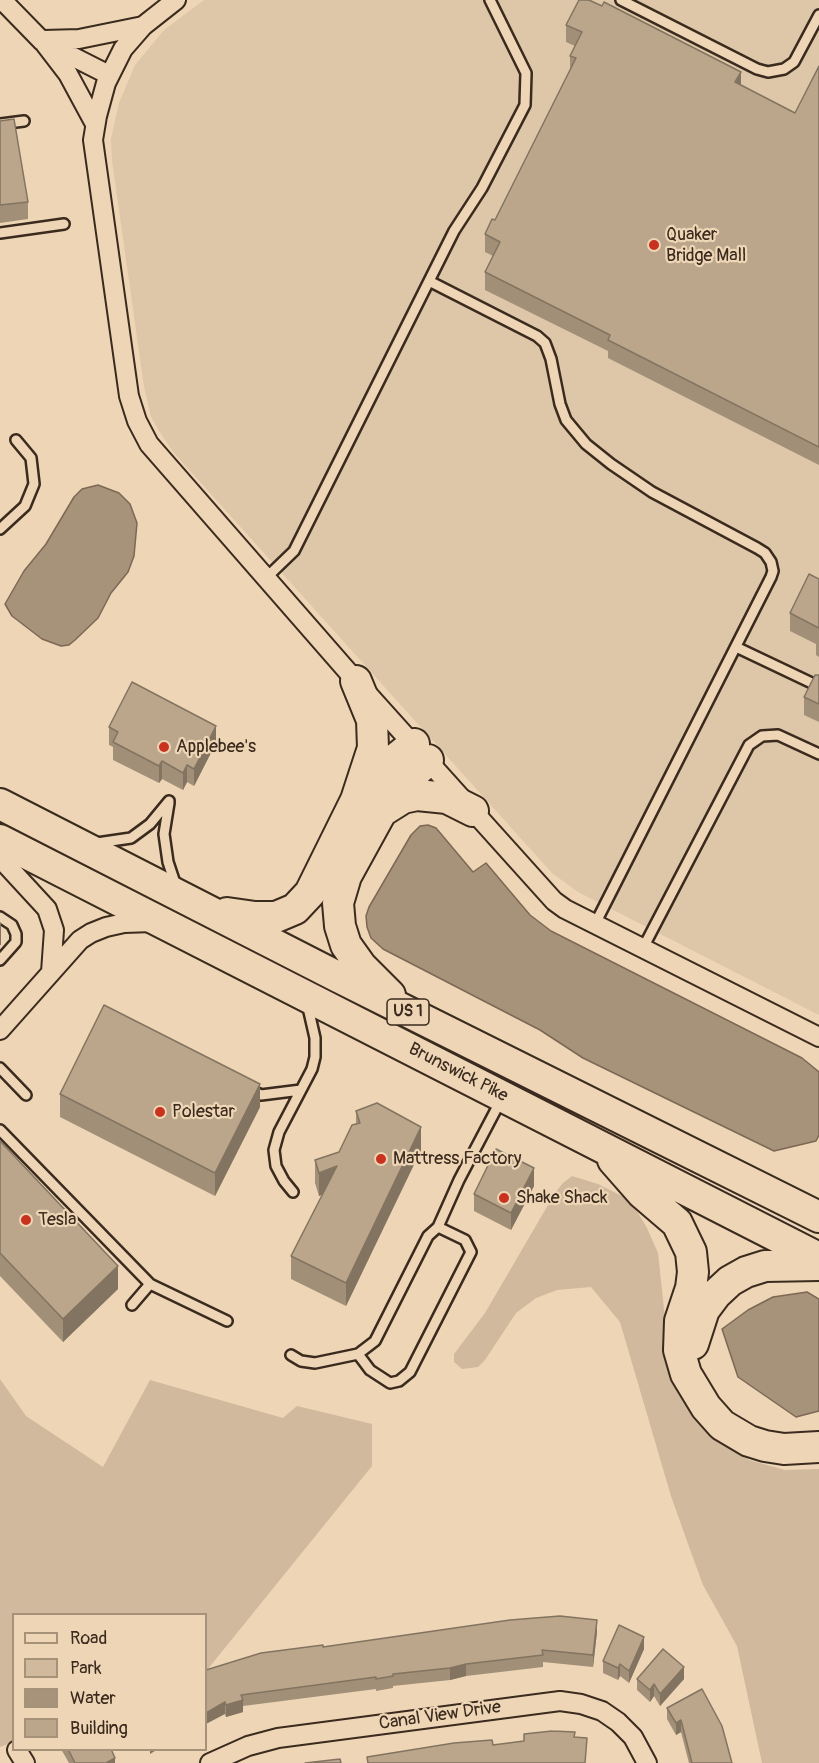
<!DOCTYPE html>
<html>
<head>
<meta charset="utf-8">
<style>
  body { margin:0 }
  #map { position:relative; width:819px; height:1763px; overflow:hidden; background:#edd5b5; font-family:Pangolin,sans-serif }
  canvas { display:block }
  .legend { position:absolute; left:12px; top:1613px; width:195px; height:138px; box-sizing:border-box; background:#edd5b5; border:2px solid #a69179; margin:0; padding:8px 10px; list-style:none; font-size:18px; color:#3b2a1e }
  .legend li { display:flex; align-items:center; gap:12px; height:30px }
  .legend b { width:30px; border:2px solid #a69179 }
</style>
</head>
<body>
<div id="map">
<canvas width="819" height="1763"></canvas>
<ul class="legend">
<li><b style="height:8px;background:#edd5b5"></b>Road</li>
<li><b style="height:16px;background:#d0b99c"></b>Park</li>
<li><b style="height:16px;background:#a7927a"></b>Water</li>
<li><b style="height:16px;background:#bba68b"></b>Building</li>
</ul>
</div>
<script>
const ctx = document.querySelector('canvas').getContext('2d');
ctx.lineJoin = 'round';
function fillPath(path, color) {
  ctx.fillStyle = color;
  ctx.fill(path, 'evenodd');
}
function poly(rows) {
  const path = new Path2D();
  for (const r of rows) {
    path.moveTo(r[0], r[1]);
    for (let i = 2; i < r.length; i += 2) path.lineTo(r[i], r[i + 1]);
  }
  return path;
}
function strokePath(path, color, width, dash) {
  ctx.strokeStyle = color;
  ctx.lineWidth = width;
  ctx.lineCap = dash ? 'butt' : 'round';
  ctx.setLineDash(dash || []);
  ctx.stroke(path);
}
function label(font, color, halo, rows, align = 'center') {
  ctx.font = font + ' Pangolin,sans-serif';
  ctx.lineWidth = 4.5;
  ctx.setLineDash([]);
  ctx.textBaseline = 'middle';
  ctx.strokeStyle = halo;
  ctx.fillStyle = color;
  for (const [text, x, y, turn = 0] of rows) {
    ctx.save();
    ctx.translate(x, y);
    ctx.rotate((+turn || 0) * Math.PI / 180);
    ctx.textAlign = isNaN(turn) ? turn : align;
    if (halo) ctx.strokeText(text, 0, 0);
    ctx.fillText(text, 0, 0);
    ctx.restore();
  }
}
fillPath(poly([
  [204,0,819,0,819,1015,578,892,552,873,173,452,161,434,151,417,144,387,112,161,111,139,119,103,135,65,164,30]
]), '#dec7a8');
fillPath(poly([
  [572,1176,598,1184,624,1197,638,1213,647,1228,658,1253,671,1375,678,1392,698,1423,718,1442,749,1460,785,1470,819,1469,819,1763,762,1763,737,1646,703,1585,692,1555,671,1496,620,1322,591,1287,557,1290,536,1298,516,1313,485,1360,478,1367,462,1369,454,1362,454,1354,485,1313,555,1193,563,1183],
  [0,1379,26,1416,103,1467,150,1380,283,1418,297,1406,372,1424,372,1466,207,1670,206,1614,14,1614,13,1742,0,1747]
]), '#d0b99c');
const water = poly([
  [98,485,119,493,130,504,137,523,134,556,128,572,111,593,98,618,75,640,69,645,61,646,42,639,12,616,5,604,24,571,46,544,74,497,82,489,98,485],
  [428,825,436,828,473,872,486,863,530,915,551,931,802,1058,819,1072,819,1135,816,1141,774,1151,583,1058,540,1030,383,949,371,938,367,927,366,916,369,907,411,835,420,826,428,825],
  [807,1292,819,1299,819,1411,796,1417,738,1377,722,1329,748,1310,773,1297,807,1292]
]);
fillPath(water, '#a7927a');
strokePath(water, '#7c6855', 1.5);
const service = poly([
  [621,0,757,69,768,72,784,69,794,62,819,15],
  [0,124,24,121],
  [0,233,64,224],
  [429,281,537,336,545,343,551,359,560,404,566,420,586,444,611,464,652,492,757,548,765,553,771,562,773,571,771,577,595,924],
  [0,529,25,506,34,484,31,458,16,440],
  [266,578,294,551,454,231,482,188,525,105,526,73,490,0],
  [736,647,818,686],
  [169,803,164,834,168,862,176,886],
  [97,843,131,838,150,824,169,801],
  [0,917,12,925,16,934,16,942,0,960],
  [643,948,749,745,762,736,778,735,819,754],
  [0,1068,26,1095],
  [251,1090,261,1095,301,1090],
  [0,1130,150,1284,132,1305],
  [293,1192,284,1181,276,1166,274,1150,279,1132,312,1069,315,1057,315,1038,307,1003],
  [150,1284,227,1321],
  [358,1354,370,1370,390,1383,399,1381,410,1372,471,1252,465,1240,438,1227],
  [291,1355,301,1361,315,1363,358,1354,375,1341,428,1236,438,1227,459,1180,501,1100]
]);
const minor = poly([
  [2,0,42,41,109,75],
  [176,0,143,26,123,49,106,83,97,116,93,140,129,396,137,421,149,444,356,681,554,901,565,909,819,1037],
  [44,40,79,39,143,26],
  [45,44,68,74,95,124],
  [0,858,47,909,54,930,51,972],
  [0,1030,80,940,91,933,106,927,124,923,153,922],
  [17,1750,25,1763],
  [210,1763,248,1746,278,1738,560,1701,581,1704,602,1711,618,1722,633,1737,647,1763]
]);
const trunk = poly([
  [362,793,388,765,414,744],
  [0,804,338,977,819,1217],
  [384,810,403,798,417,795,447,798,473,811],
  [0,840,819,1258],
  [227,913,255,917,276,917,295,909,310,893,356,800,373,748,372,720,356,681],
  [390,995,361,966,346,945,340,926,338,903,346,876,390,796,428,760],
  [613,1160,642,1193,677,1223,691,1252,693,1272,691,1288,680,1321,679,1350,686,1374,706,1407,722,1425,749,1441,765,1446,784,1449,819,1447],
  [693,1344,704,1310,716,1294,730,1281,746,1272,765,1266,819,1265]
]);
strokePath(service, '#3b2a1e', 14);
strokePath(minor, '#3b2a1e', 22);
strokePath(trunk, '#3b2a1e', 34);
strokePath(service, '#edd5b5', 9);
strokePath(minor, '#edd5b5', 18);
strokePath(trunk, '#edd5b5', 30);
fillPath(poly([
  [566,25,741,85,795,113,819,66,819,465,608,358,608,351,485,290,485,272,493,256,485,252,485,234,495,220,570,70,570,56,575,46,566,42],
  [0,121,28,202,28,219,0,223],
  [819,579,819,657,816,655,816,644,790,631,790,613],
  [819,675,819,722,804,715,804,697],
  [109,727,216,743,194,786,187,782,183,790,162,779,159,783,113,760,113,747,109,745],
  [60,1094,260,1107,215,1196,60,1117],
  [356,1111,421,1150,346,1306,291,1279,291,1256,323,1194,319,1196,315,1183,315,1160,339,1152,356,1124],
  [0,1141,118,1289,63,1342,0,1276],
  [534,1186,511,1230,474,1211,474,1194],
  [597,1632,593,1667,543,1662,543,1667,466,1676,450,1680,393,1686,393,1688,376,1691,376,1689,243,1706,243,1712,226,1717,206,1670,323,1647],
  [644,1649,629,1683,620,1676,618,1680,603,1673,603,1661],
  [637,1679,684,1679,660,1706,654,1696,650,1702,637,1690],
  [667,1708,732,1763,689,1763,681,1732,676,1735,667,1719],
  [61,1749,111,1749,115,1763,69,1763]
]), '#a18f78');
fillPath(poly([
  [741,72,741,89,735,82],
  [216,726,216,743,194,786,194,769],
  [162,761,162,779,159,783,159,766],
  [187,765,187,782,183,790,183,773],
  [1,922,1,945,0,945,0,923],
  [260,1084,260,1107,215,1196,215,1173],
  [421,1127,421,1150,346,1306,346,1283],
  [337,1166,337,1189,319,1196,319,1173],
  [534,1168,534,1186,511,1230,511,1213],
  [118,1266,118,1289,63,1342,63,1319],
  [597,1620,597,1632,593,1667,593,1655],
  [644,1637,644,1649,629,1683,629,1671],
  [466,1664,466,1676,450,1680,450,1668],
  [620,1664,620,1676,618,1680,618,1668],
  [684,1667,684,1679,660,1706,660,1694],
  [654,1684,654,1696,650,1702,650,1690],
  [243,1700,243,1712,226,1717,226,1705],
  [225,1702,225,1714,206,1724,206,1713],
  [681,1720,681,1732,676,1735,676,1723],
  [150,1749,158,1749,150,1754],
  [115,1758,115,1763,106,1763]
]), '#837461');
const building = poly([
  [579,0,589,0,602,6,604,2,741,72,735,82,795,113,819,66,819,447,608,340,610,335,485,272,500,242,485,234,492,219,495,220,576,58,570,56,582,32,566,25,579,0],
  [14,119,28,202,0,205,0,121,14,119],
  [809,574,819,579,819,628,790,613,809,574],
  [815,675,819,675,819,704,804,697,815,675],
  [132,682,216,726,194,769,187,765,183,773,162,761,159,766,113,742,118,732,109,727,132,682],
  [104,1005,260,1084,215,1173,60,1094,104,1005],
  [377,1103,421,1127,346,1283,291,1256,337,1166,319,1173,315,1160,339,1152,352,1125,360,1123,356,1111,377,1103],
  [0,1141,118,1266,63,1319,0,1253,0,1141],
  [496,1149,534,1168,511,1213,474,1194,496,1149],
  [560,1616,597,1620,593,1655,542,1650,543,1655,466,1664,450,1668,393,1674,393,1676,376,1679,376,1677,241,1695,243,1700,226,1705,225,1702,206,1713,206,1670,261,1653,323,1645,323,1647,510,1620,560,1616],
  [619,1625,644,1637,629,1671,620,1664,618,1668,603,1661,619,1625],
  [663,1649,684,1667,660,1694,654,1684,650,1690,637,1679,663,1649],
  [702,1689,722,1726,732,1763,692,1763,681,1720,676,1723,667,1708,702,1689],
  [552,1731,575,1732,574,1737,587,1738,585,1763,368,1763,367,1757,454,1743,492,1740,493,1745,524,1741,524,1734,552,1731],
  [68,1749,111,1749,115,1758,106,1763,75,1763,68,1749],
  [340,1759,341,1763,305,1763,340,1759]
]);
fillPath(building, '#bba68b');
strokePath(building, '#837461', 1.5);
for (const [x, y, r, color] of [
  [654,245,6,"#c8321e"],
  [164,747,6,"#c8321e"],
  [160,1112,6,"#c8321e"],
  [381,1159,6,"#c8321e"],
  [504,1198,6,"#c8321e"],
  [26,1220,6,"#c8321e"]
]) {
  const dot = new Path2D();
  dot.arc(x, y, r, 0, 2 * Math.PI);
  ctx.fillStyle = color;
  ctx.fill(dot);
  strokePath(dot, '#edd5b5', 2);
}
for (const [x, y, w] of [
  [408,1012,42]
]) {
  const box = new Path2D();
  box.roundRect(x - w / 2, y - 13, w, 26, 4.5);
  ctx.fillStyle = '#edd5b5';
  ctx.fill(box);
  strokePath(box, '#3b2a1e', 1.5);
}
label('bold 16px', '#3b2a1e', null, [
  ["US 1",408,1012]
]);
label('18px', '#3b2a1e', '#edd5b5', [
  ["Quaker",666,235],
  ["Bridge Mall",666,256],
  ["Applebee's",176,747],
  ["Polestar",172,1112],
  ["Mattress Factory",393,1159],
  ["Shake Shack",516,1198],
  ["Tesla",38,1220]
], 'left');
label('18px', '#3b2a1e', '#edd5b5', [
  ["Brunswick Pike",458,1073,27],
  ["Canal View Drive",440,1716,-8]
]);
</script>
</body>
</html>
